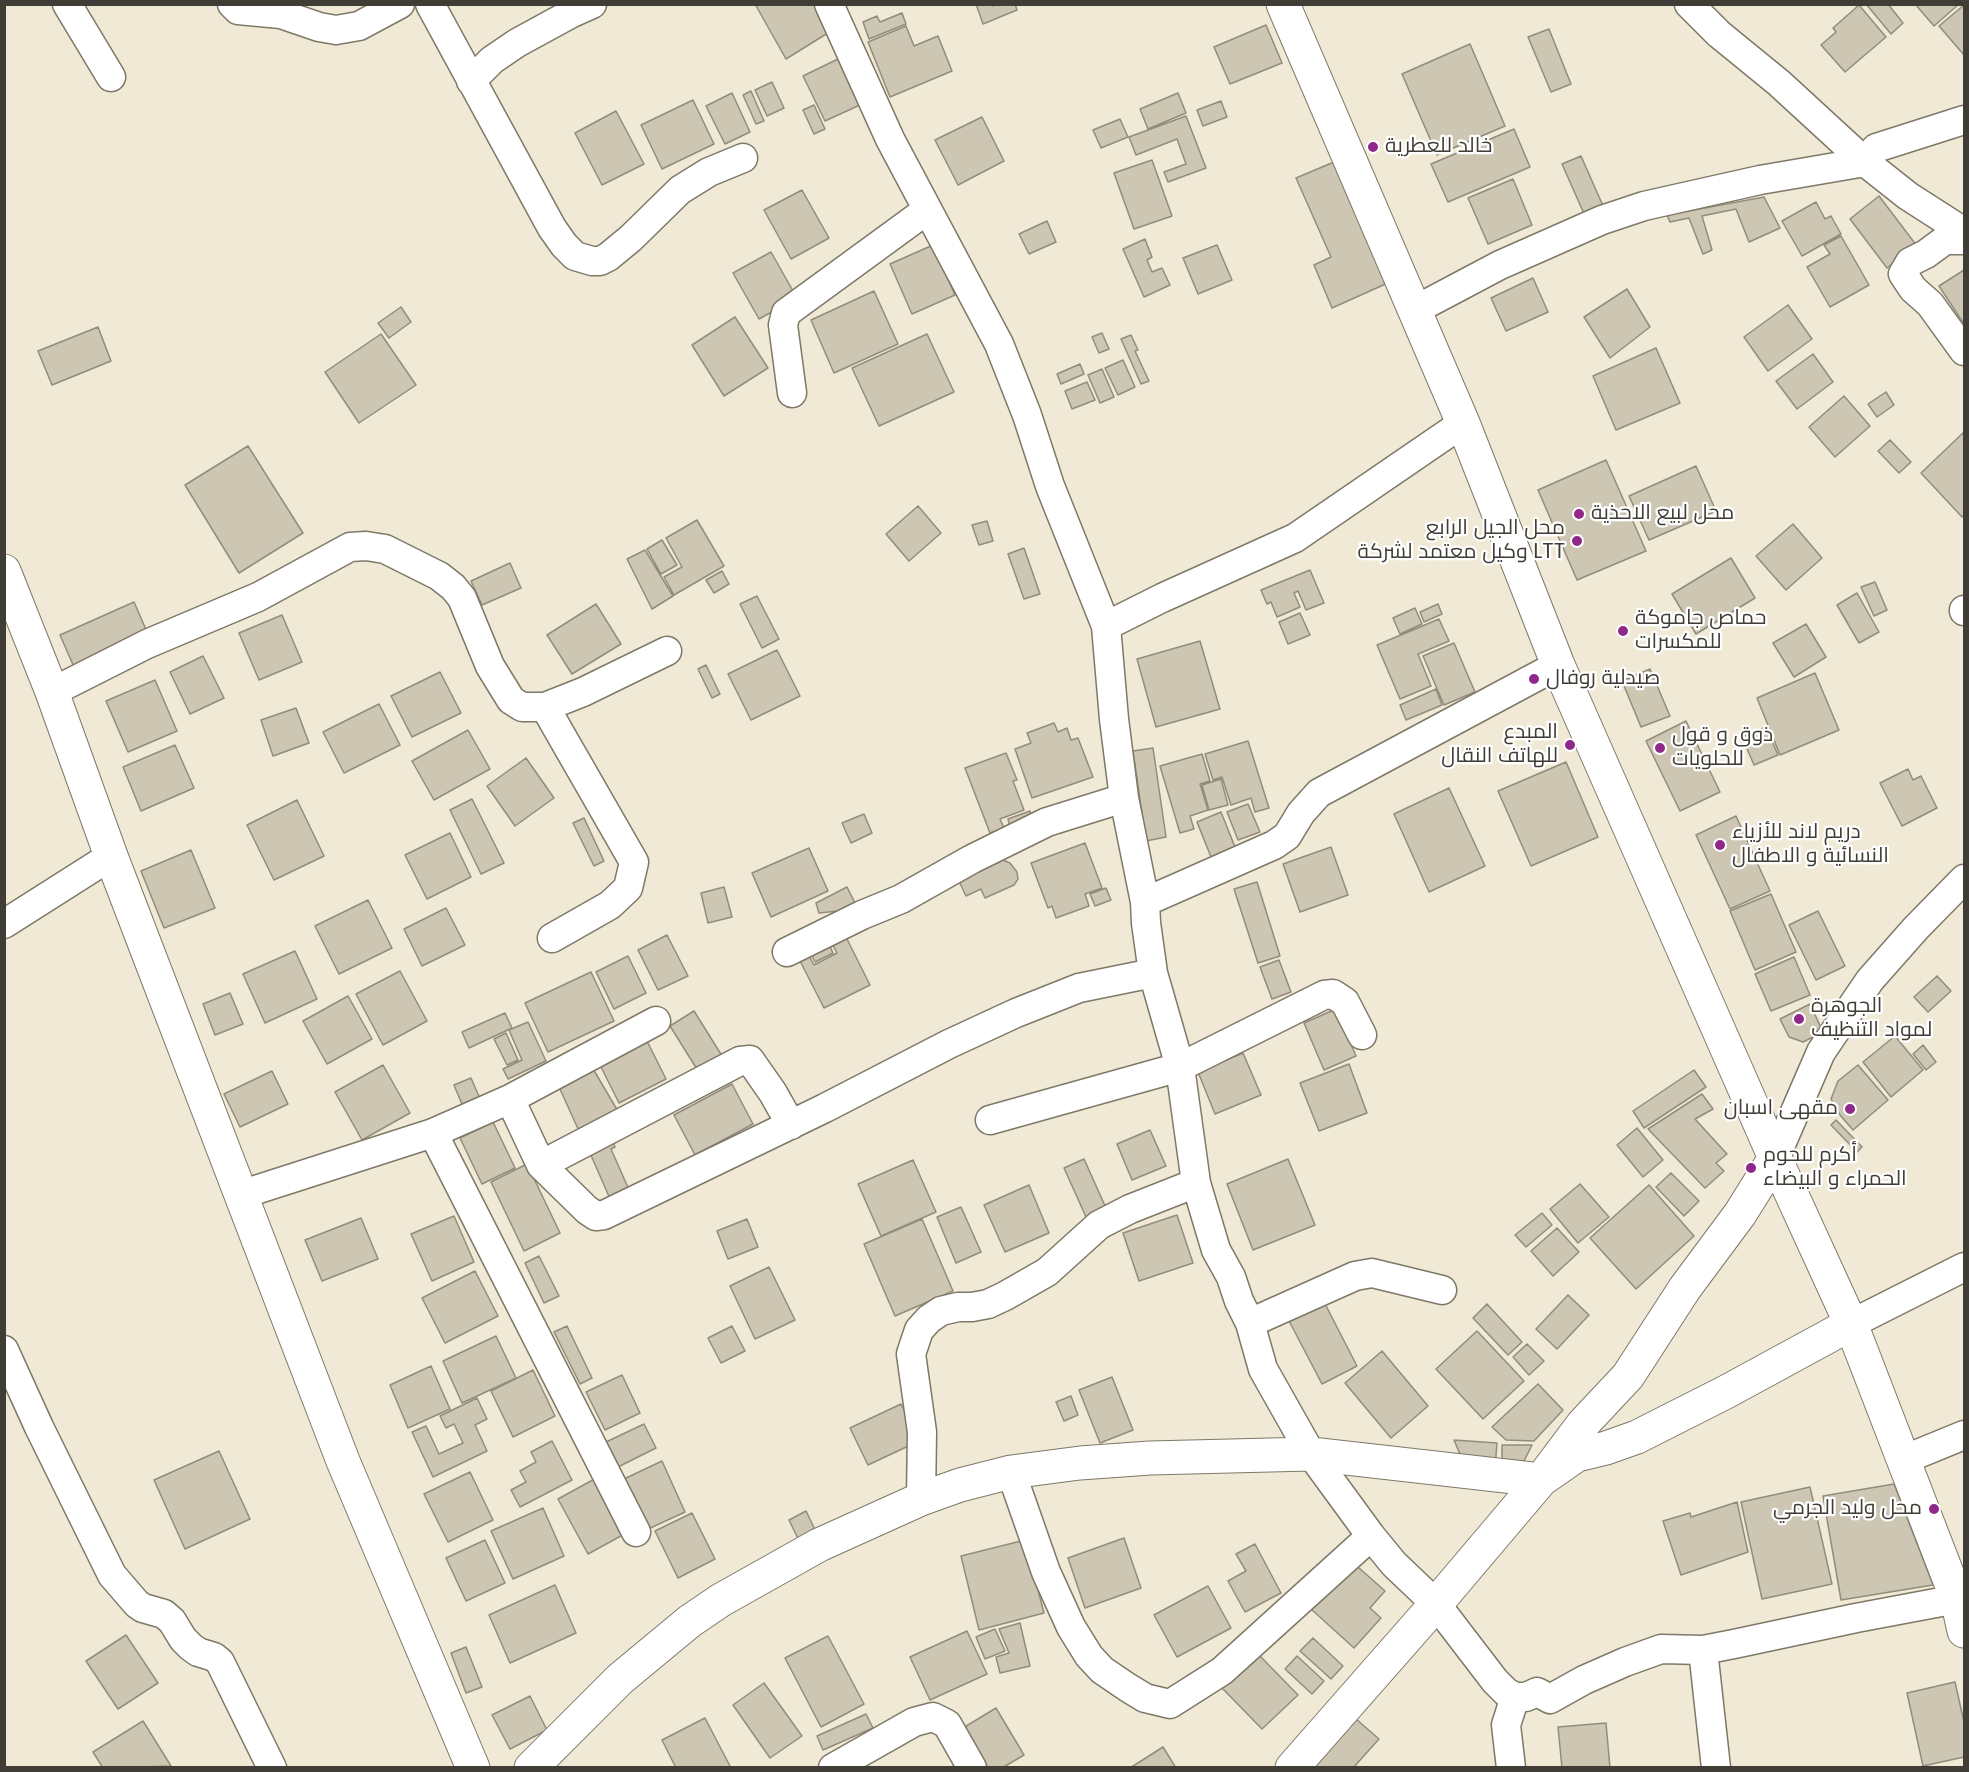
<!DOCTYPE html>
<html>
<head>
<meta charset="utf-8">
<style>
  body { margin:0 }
  #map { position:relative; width:1969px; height:1772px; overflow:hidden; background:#f0e9d6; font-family:Poppins,sans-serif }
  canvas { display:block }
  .frame { position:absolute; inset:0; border:6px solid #3f3d35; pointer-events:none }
</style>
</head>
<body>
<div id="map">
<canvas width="1969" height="1772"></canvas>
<div class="frame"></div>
</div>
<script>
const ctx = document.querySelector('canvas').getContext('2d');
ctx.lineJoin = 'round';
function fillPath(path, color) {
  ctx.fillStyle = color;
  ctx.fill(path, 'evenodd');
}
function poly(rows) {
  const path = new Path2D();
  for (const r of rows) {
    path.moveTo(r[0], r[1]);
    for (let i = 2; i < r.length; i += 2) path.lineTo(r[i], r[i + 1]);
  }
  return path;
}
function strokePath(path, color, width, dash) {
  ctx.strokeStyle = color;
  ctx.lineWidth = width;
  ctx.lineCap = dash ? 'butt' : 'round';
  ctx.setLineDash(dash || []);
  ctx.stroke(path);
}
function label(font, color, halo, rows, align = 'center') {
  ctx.font = font + ' Poppins,Cairo,sans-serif';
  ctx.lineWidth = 4.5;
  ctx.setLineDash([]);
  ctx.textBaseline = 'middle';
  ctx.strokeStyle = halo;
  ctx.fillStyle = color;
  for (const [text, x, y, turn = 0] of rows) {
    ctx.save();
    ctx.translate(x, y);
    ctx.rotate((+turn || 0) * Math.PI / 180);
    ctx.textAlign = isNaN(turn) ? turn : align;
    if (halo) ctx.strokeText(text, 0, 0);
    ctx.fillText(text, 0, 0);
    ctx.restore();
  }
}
const building = poly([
  [755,4,820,4,831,31,786,59,755,4],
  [976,4,992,4,993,6,997,4,1015,4,1017,10,983,24,976,4],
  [1866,4,1888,4,1903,23,1891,34,1866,4],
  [1915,4,1959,4,1934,26,1915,4],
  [1859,5,1886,37,1845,72,1821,45,1836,32,1833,28,1859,5],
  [1964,5,1964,55,1939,26,1964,5],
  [902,13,906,24,869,39,863,22,877,16,880,22,902,13],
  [1266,25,1282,63,1230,84,1214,47,1266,25],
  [906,26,914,46,938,36,952,71,890,97,868,42,906,26],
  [1549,29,1571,84,1551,92,1528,37,1549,29],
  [1470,44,1505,126,1437,155,1402,74,1470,44],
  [840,58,862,104,825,121,803,76,840,58],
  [772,82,784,108,767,116,755,90,772,82],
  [751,91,764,121,756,124,743,95,751,91],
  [732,93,750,132,725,144,706,106,732,93],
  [1178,93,1186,113,1148,129,1140,109,1178,93],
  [693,100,714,144,662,169,641,125,693,100],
  [1221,101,1227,117,1203,126,1197,110,1221,101],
  [814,105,825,129,814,134,803,110,814,105],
  [616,111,644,164,602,185,575,133,616,111],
  [1186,116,1206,168,1168,182,1164,172,1186,164,1177,139,1136,155,1129,137,1186,116],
  [982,117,1004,161,958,185,935,140,982,117],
  [1120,119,1128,137,1101,148,1093,130,1120,119],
  [1514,129,1530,167,1448,202,1431,164,1514,129],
  [1581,156,1604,208,1585,216,1562,164,1581,156],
  [1152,160,1172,216,1134,229,1114,173,1152,160],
  [1334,162,1390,282,1332,308,1314,265,1331,257,1296,178,1334,162],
  [1513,179,1532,225,1488,244,1468,198,1513,179],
  [802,190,829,238,791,259,764,210,802,190],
  [1879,196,1917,246,1887,268,1850,219,1879,196],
  [1764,197,1780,228,1749,242,1736,209,1702,216,1712,250,1703,254,1689,218,1670,222,1667,215,1764,197],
  [1816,202,1825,219,1831,216,1841,234,1802,256,1782,221,1816,202],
  [1047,221,1056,242,1029,254,1019,234,1047,221],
  [1841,236,1869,285,1830,307,1807,267,1830,254,1824,245,1841,236],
  [1145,239,1152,257,1147,260,1152,272,1162,268,1170,285,1144,297,1123,249,1145,239],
  [933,245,955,295,912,314,890,264,933,245],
  [1217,245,1232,280,1198,294,1183,258,1217,245],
  [771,252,797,298,759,319,733,273,771,252],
  [1964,270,1964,324,1939,286,1964,270],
  [1533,278,1548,312,1506,331,1491,298,1533,278],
  [1627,289,1650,327,1610,358,1584,317,1627,289],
  [874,291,898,344,834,373,811,320,874,291],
  [1788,305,1812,339,1768,371,1744,337,1788,305],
  [401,307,411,322,389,338,378,323,401,307],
  [735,317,768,368,724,396,692,345,735,317],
  [98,327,111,361,52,385,38,351,98,327],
  [1102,333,1109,349,1099,353,1092,337,1102,333],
  [381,334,416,385,359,423,325,372,381,334],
  [927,334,954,392,879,426,852,368,927,334],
  [1131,335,1138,350,1135,351,1149,381,1141,384,1121,339,1131,335],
  [1656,348,1680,403,1616,430,1593,376,1656,348],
  [1813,354,1833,382,1797,409,1776,381,1813,354],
  [1123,360,1135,387,1118,395,1105,368,1123,360],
  [1080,364,1084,374,1061,384,1057,374,1080,364],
  [1102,369,1114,397,1100,403,1088,375,1102,369],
  [1087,382,1095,400,1072,409,1065,391,1087,382],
  [1886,392,1894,405,1877,417,1868,404,1886,392],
  [1844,396,1870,426,1835,457,1809,427,1844,396],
  [1964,432,1964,515,1962,517,1921,473,1964,432],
  [1890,440,1911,462,1899,473,1878,451,1890,440],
  [248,446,303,533,239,573,185,485,248,446],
  [1606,460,1646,551,1577,580,1538,490,1606,460],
  [1696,466,1716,511,1649,540,1629,496,1696,466],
  [918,506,941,533,909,561,886,534,918,506],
  [697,520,724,566,674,595,664,577,682,567,666,538,697,520],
  [987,521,993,541,979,545,972,525,987,521],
  [1793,524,1822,558,1786,590,1756,556,1793,524],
  [662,540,677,565,661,574,647,549,662,540],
  [1024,548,1040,594,1024,599,1008,554,1024,548],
  [645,550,673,596,652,609,627,559,645,550],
  [1731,558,1755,598,1696,634,1672,594,1731,558],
  [510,563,521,588,482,605,471,581,510,563],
  [1310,570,1324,603,1306,610,1298,591,1294,593,1300,607,1277,617,1271,602,1267,604,1261,590,1310,570],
  [722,571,729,584,714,593,706,580,722,571],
  [1875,582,1887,610,1874,616,1861,587,1875,582],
  [1857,593,1879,632,1859,643,1837,605,1857,593],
  [757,596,779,639,762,648,740,604,757,596],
  [134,602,151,641,77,674,60,635,134,602],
  [596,604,621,644,572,674,547,635,596,604],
  [1438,604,1442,614,1424,622,1420,612,1438,604],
  [1415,608,1422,624,1400,634,1393,618,1415,608],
  [1300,613,1310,635,1288,644,1279,622,1300,613],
  [282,615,302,662,259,680,239,633,282,615],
  [1439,619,1449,641,1418,654,1431,686,1400,699,1377,645,1439,619],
  [1806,624,1826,657,1794,677,1773,643,1806,624],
  [1200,641,1220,709,1156,727,1137,659,1200,641],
  [1454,643,1475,692,1444,705,1423,656,1454,643],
  [777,650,800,696,751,720,728,674,777,650],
  [203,656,224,698,190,714,170,672,203,656],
  [706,665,720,694,712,698,698,669,706,665],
  [1650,669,1670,716,1641,727,1622,681,1650,669],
  [440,672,461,713,412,737,391,696,440,672],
  [1815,673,1839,730,1780,755,1757,698,1815,673],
  [155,680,177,731,128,752,106,701,155,680],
  [1436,689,1442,705,1406,720,1400,705,1436,689],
  [379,704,400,745,344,773,323,732,379,704],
  [296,708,309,743,273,756,261,720,296,708],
  [1686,721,1720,792,1680,811,1646,741,1686,721],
  [1054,723,1058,732,1067,728,1071,740,1078,738,1093,777,1032,798,1015,749,1031,743,1027,733,1054,723],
  [1766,727,1778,755,1754,765,1742,737,1766,727],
  [468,730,490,769,434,800,412,761,468,730],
  [1248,741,1269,808,1255,812,1251,798,1231,805,1222,777,1213,780,1205,754,1248,741],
  [175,745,194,788,141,811,123,767,175,745],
  [1153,748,1166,837,1146,841,1133,751,1153,748],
  [1006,753,1017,780,1013,781,1024,810,1000,819,1004,828,990,833,965,768,1006,753],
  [1202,754,1210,781,1200,784,1208,810,1190,816,1194,829,1180,833,1160,766,1202,754],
  [526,758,554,798,515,826,487,786,526,758],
  [1566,762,1598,837,1531,866,1498,791,1566,762],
  [1908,769,1913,780,1921,776,1937,808,1902,826,1880,783,1908,769],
  [1221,779,1228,805,1209,810,1202,785,1221,779],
  [1449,788,1485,866,1429,892,1394,814,1449,788],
  [472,799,504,863,481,874,450,810,472,799],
  [297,800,324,856,274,880,247,825,297,800],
  [1248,804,1260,832,1238,840,1227,812,1248,804],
  [1030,811,1032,818,1010,827,1008,819,1030,811],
  [1221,812,1235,847,1211,857,1197,822,1221,812],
  [864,814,872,833,851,843,842,823,864,814],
  [1736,816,1770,891,1730,909,1696,835,1736,816],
  [584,818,604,861,594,866,573,823,584,818],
  [450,833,471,877,427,899,405,855,450,833],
  [1085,843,1102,888,1085,894,1089,906,1056,918,1052,906,1048,908,1031,863,1085,843],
  [1331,847,1348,895,1300,912,1283,864,1331,847],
  [809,848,828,891,771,917,752,873,809,848],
  [191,850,215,908,164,928,141,871,191,850],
  [998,858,1010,863,1017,872,1018,879,1014,885,985,898,981,889,966,896,957,877,998,858],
  [1257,882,1280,956,1258,963,1234,889,1257,882],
  [724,887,732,917,708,923,701,893,724,887],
  [847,887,858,909,819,913,816,903,847,887],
  [1106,888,1111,900,1095,906,1090,894,1106,888],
  [1771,894,1796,952,1755,970,1730,911,1771,894],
  [368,900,392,948,339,974,315,926,368,900],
  [446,908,465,945,422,966,404,929,446,908],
  [1818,911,1845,966,1816,980,1789,925,1818,911],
  [667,935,688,976,658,990,638,950,667,935],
  [845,935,870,985,824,1008,799,959,808,954,814,965,837,953,831,942,845,935],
  [828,942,833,953,815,962,810,952,828,942],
  [295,951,317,999,265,1023,243,974,295,951],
  [628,956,646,993,614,1009,596,972,628,956],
  [1794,957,1810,995,1771,1011,1755,974,1794,957],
  [1279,960,1291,992,1272,999,1260,967,1279,960],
  [400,971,427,1021,383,1045,356,994,400,971],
  [591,972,614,1021,548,1052,525,1003,591,972],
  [1937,976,1951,991,1928,1012,1914,997,1937,976],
  [230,993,243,1024,215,1035,203,1004,230,993],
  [348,996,372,1039,327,1064,303,1021,348,996],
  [1810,1004,1823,1032,1803,1042,1789,1037,1780,1019,1810,1004],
  [1336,1009,1356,1056,1324,1070,1304,1023,1336,1009],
  [694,1011,724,1059,700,1074,670,1026,694,1011],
  [505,1013,512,1028,469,1048,462,1032,505,1013],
  [528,1022,546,1061,508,1079,503,1069,522,1060,509,1030,528,1022],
  [506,1033,518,1060,507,1065,494,1039,506,1033],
  [643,1033,666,1079,619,1103,596,1057,643,1033],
  [1895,1036,1923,1070,1891,1097,1863,1062,1895,1036],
  [1923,1045,1936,1062,1926,1070,1913,1054,1923,1045],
  [1243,1053,1261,1095,1215,1114,1198,1072,1243,1053],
  [589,1062,619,1113,579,1131,555,1078,589,1062],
  [1349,1064,1367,1113,1319,1131,1300,1083,1349,1064],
  [383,1065,410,1113,362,1140,335,1092,383,1065],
  [1858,1065,1888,1100,1853,1130,1840,1115,1831,1099,1838,1081,1858,1065],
  [1694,1070,1706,1087,1644,1128,1633,1111,1694,1070],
  [272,1071,288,1104,240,1127,224,1094,272,1071],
  [471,1078,481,1101,464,1109,454,1085,471,1078],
  [732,1084,753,1124,695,1155,674,1115,732,1084],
  [1702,1094,1713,1109,1695,1119,1727,1154,1716,1163,1724,1171,1705,1188,1648,1129,1702,1094],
  [1836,1120,1862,1147,1857,1152,1831,1125,1836,1120],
  [493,1122,515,1168,482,1184,460,1138,493,1122],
  [1637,1128,1663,1160,1643,1177,1617,1145,1637,1128],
  [1150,1130,1166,1166,1132,1180,1117,1144,1150,1130],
  [609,1133,615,1147,611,1149,630,1192,611,1201,586,1144,609,1133],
  [1084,1159,1106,1208,1086,1217,1064,1168,1084,1159],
  [1288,1159,1315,1225,1253,1250,1227,1184,1288,1159],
  [913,1160,936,1212,881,1236,858,1184,913,1160],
  [527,1164,560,1233,524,1251,491,1182,527,1164],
  [1671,1173,1699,1201,1684,1216,1656,1187,1671,1173],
  [1580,1184,1609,1217,1578,1243,1550,1209,1580,1184],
  [1029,1185,1049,1233,1005,1252,984,1205,1029,1185],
  [1649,1185,1694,1236,1636,1289,1590,1238,1649,1185],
  [961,1207,981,1252,956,1263,937,1217,961,1207],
  [1542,1213,1552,1225,1526,1247,1515,1235,1542,1213],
  [1177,1215,1193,1263,1139,1281,1123,1233,1177,1215],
  [454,1216,474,1262,432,1281,411,1234,454,1216],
  [361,1218,378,1259,322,1281,305,1240,361,1218],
  [747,1219,758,1247,728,1259,717,1231,747,1219],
  [922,1219,953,1291,895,1316,864,1244,922,1219],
  [1557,1228,1579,1252,1553,1276,1531,1251,1557,1228],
  [539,1256,559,1296,544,1303,525,1263,539,1256],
  [769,1267,795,1320,755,1339,730,1286,769,1267],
  [475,1271,498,1316,445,1343,422,1298,475,1271],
  [1568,1295,1589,1315,1557,1349,1536,1329,1568,1295],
  [1322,1298,1357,1366,1322,1384,1287,1317,1322,1298],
  [1487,1304,1522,1342,1508,1355,1473,1318,1487,1304],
  [567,1326,592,1378,580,1384,554,1332,567,1326],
  [732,1326,745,1351,721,1363,708,1338,732,1326],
  [1477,1331,1524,1381,1483,1419,1436,1369,1477,1331],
  [496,1336,516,1378,462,1403,443,1361,496,1336],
  [1527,1344,1544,1361,1529,1375,1513,1357,1527,1344],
  [1382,1351,1428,1406,1391,1438,1345,1383,1382,1351],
  [431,1366,450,1409,408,1428,390,1385,431,1366],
  [533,1370,555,1416,513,1437,491,1391,533,1370],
  [622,1375,640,1413,605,1430,586,1392,622,1375],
  [1112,1377,1133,1430,1100,1443,1079,1390,1112,1377],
  [1538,1384,1563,1410,1534,1441,1506,1440,1492,1427,1538,1384],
  [1071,1396,1078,1415,1064,1421,1056,1402,1071,1396],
  [477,1398,487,1419,475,1425,487,1451,433,1477,412,1432,426,1426,439,1454,463,1443,454,1424,446,1428,440,1416,477,1398],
  [901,1404,919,1441,868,1465,850,1428,901,1404],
  [644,1424,656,1448,616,1468,604,1443,644,1424],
  [1454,1440,1497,1443,1495,1468,1465,1466,1454,1440],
  [552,1441,572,1480,520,1507,511,1490,526,1482,520,1471,536,1462,531,1452,552,1441],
  [1502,1445,1532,1445,1524,1461,1502,1460,1502,1445],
  [219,1451,250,1519,185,1549,154,1480,219,1451],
  [662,1461,685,1512,646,1530,624,1479,662,1461],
  [470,1472,493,1520,448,1542,424,1494,470,1472],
  [600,1476,630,1531,588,1554,558,1499,600,1476],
  [1894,1484,1933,1585,1841,1600,1823,1496,1894,1484],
  [1810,1487,1832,1584,1762,1599,1741,1502,1810,1487],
  [1737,1502,1748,1552,1681,1575,1663,1521,1690,1513,1691,1517,1737,1502],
  [543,1508,564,1556,513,1579,491,1531,543,1508],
  [806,1511,820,1540,803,1549,789,1520,806,1511],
  [692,1513,715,1559,678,1578,655,1531,692,1513],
  [1124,1538,1141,1588,1085,1608,1068,1558,1124,1538],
  [485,1540,505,1583,466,1601,446,1558,485,1540],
  [1025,1540,1044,1613,979,1630,961,1556,1025,1540],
  [1255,1544,1281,1593,1245,1612,1228,1581,1246,1571,1236,1554,1255,1544],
  [1350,1560,1385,1591,1370,1608,1381,1618,1354,1648,1311,1609,1350,1560],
  [555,1585,576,1633,510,1663,489,1615,555,1585],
  [1208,1586,1231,1628,1177,1657,1154,1615,1208,1586],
  [1020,1623,1030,1666,1000,1673,996,1657,1009,1653,999,1629,1020,1623],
  [995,1629,1005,1651,985,1659,976,1637,995,1629],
  [967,1631,987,1674,930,1700,910,1657,967,1631],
  [126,1635,158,1683,118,1709,86,1661,126,1635],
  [828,1636,864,1704,821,1727,785,1658,828,1636],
  [1313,1638,1343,1666,1331,1679,1300,1651,1313,1638],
  [466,1647,482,1687,466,1693,451,1653,466,1647],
  [1258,1654,1298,1695,1262,1729,1222,1688,1258,1654],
  [1297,1656,1324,1681,1312,1694,1285,1669,1297,1656],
  [1955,1682,1964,1722,1964,1757,1923,1766,1907,1693,1955,1682],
  [764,1683,802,1736,770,1758,733,1705,764,1683],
  [530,1696,547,1730,510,1749,492,1715,530,1696],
  [996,1708,1024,1755,1002,1768,986,1768,963,1728,996,1708],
  [866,1714,873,1728,823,1750,817,1736,866,1714],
  [705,1718,731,1768,676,1768,662,1740,705,1718],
  [1356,1719,1379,1739,1353,1768,1313,1768,1356,1719],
  [143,1721,171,1766,103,1768,93,1752,143,1721],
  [1606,1723,1610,1768,1562,1768,1558,1727,1606,1723],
  [1163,1747,1176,1768,1130,1768,1163,1747]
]);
fillPath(building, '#ccc6b3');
strokePath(building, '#928c7b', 1.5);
const street = poly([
  [67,4,111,77],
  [232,4,238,10,281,14,319,27,336,30,359,26,400,4],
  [430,4,552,228,564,245,575,256,592,261,600,261,608,257,631,238,680,190,709,172,743,158],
  [829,4,890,139,999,344,1027,415,1050,486,1106,626,1114,719,1124,798,1145,902,1146,923,1153,973,1180,1067,1196,1183,1216,1250,1231,1277,1239,1301,1250,1323,1263,1369,1311,1454,1371,1536,1394,1564,1436,1604,1495,1681,1506,1692,1515,1697,1526,1697,1537,1692,1550,1699,1584,1680,1625,1662,1661,1649,1703,1650,1734,1644,1856,1618,1957,1599,1964,1591],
  [1689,4,1719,34,1779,83,1865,162,1876,148,1964,120],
  [471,81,492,60,517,43,572,13,592,4],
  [1964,240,1945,240,1926,254,1910,262,1903,274,1913,289,1930,304,1964,351],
  [1415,310,1500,265,1602,220,1644,206,1760,180,1865,162,1908,196,1964,232],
  [792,393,783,325,786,313,927,210],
  [1964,611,1964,610],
  [1106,626,1162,598,1295,538,1463,423],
  [52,692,147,644,258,597,350,547,366,546,385,549,439,576,453,587,462,598,490,666,511,700,522,707,545,707,583,692,667,651],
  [545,707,634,862,628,888,610,905,552,938],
  [1145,902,1274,845,1287,836,1301,813,1319,793,1558,665],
  [4,924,111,856],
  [787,952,862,915,901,899,972,859,1047,822,1124,798],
  [510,1099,541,1165,587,1210,596,1216,604,1215,825,1108,949,1044,1016,1013,1079,988,1153,973],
  [990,1120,1180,1067,1324,995,1333,994,1345,1002,1362,1035],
  [433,1133,636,1532],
  [1775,1158,1821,1052,1870,980,1916,928,1964,879],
  [541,1165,740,1061,750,1060,773,1093,791,1125],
  [240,1195,433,1133,510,1099,656,1021],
  [1250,1323,1355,1276,1372,1273,1442,1290],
  [1851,1324,1964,1267],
  [4,1350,39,1427,112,1575,137,1604,143,1608,164,1614,172,1621,183,1639,191,1647,198,1652,214,1657,220,1662,272,1768],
  [1903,1460,1964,1435],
  [1011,1472,1046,1572,1071,1627,1089,1656,1102,1670,1127,1687,1145,1698,1170,1704,1222,1671,1371,1536],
  [921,1499,922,1432,911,1354,919,1330,929,1319,941,1311,958,1307,972,1307,988,1304,1005,1296,1047,1272,1099,1225,1130,1209,1196,1183],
  [1703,1650,1716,1768],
  [833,1768,914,1722,933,1717,947,1724,972,1768],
  [1511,1768,1506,1725,1515,1697]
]);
const secondary = poly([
  [1283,4,1463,423,1558,665,1775,1158,1851,1324,1957,1599,1964,1631],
  [4,571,52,692,111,856,343,1461,473,1768],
  [531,1768,620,1679,690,1621,721,1600,819,1545,921,1499,960,1485,1011,1472,1080,1463,1150,1458,1311,1454,1541,1480,1577,1455,1606,1448,1637,1437,1726,1392,1851,1324],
  [1292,1768,1436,1604,1541,1480,1583,1424,1628,1376,1685,1288,1740,1214,1775,1158]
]);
strokePath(street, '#7e7867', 31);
strokePath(secondary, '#7e7867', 35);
strokePath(street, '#fff', 28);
strokePath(secondary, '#fff', 33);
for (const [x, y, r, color] of [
  [1373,147,6,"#90288c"],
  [1579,514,6,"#90288c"],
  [1577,541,6,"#90288c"],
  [1623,631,6,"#90288c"],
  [1534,679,6,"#90288c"],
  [1570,745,6,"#90288c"],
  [1660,748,6,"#90288c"],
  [1720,845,6,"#90288c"],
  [1799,1019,6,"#90288c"],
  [1850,1109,6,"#90288c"],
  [1751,1168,6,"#90288c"],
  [1934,1509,6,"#90288c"]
]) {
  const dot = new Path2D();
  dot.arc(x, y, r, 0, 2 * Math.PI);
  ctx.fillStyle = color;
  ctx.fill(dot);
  strokePath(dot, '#fff', 2);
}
label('21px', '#3f3d35', '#fff', [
  ["خالد للعطرية",1385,147],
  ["محل لبيع الاحذية",1591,514],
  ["محل الجيل الرابع",1565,529,"right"],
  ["وكيل معتمد لشركة LTT",1565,553,"right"],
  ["حماص جاموكة",1635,619],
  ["للمكسرات",1635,643],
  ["صيدلية روفال",1546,679],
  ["المبدع",1558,733,"right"],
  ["للهاتف النقال",1558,757,"right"],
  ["ذوق و قول",1672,736],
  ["للحلويات",1672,760],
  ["دريم لاند للأزياء",1732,833],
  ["النسائية و الاطفال",1732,857],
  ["الجوهرة",1811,1007],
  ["لمواد التنظيف",1811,1031],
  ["مقهى اسبان",1838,1109,"right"],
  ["أكرم للحوم",1763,1156],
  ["الحمراء و البيضاء",1763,1180],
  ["محل وليد الجرمي",1922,1509,"right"]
], 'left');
</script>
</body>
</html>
